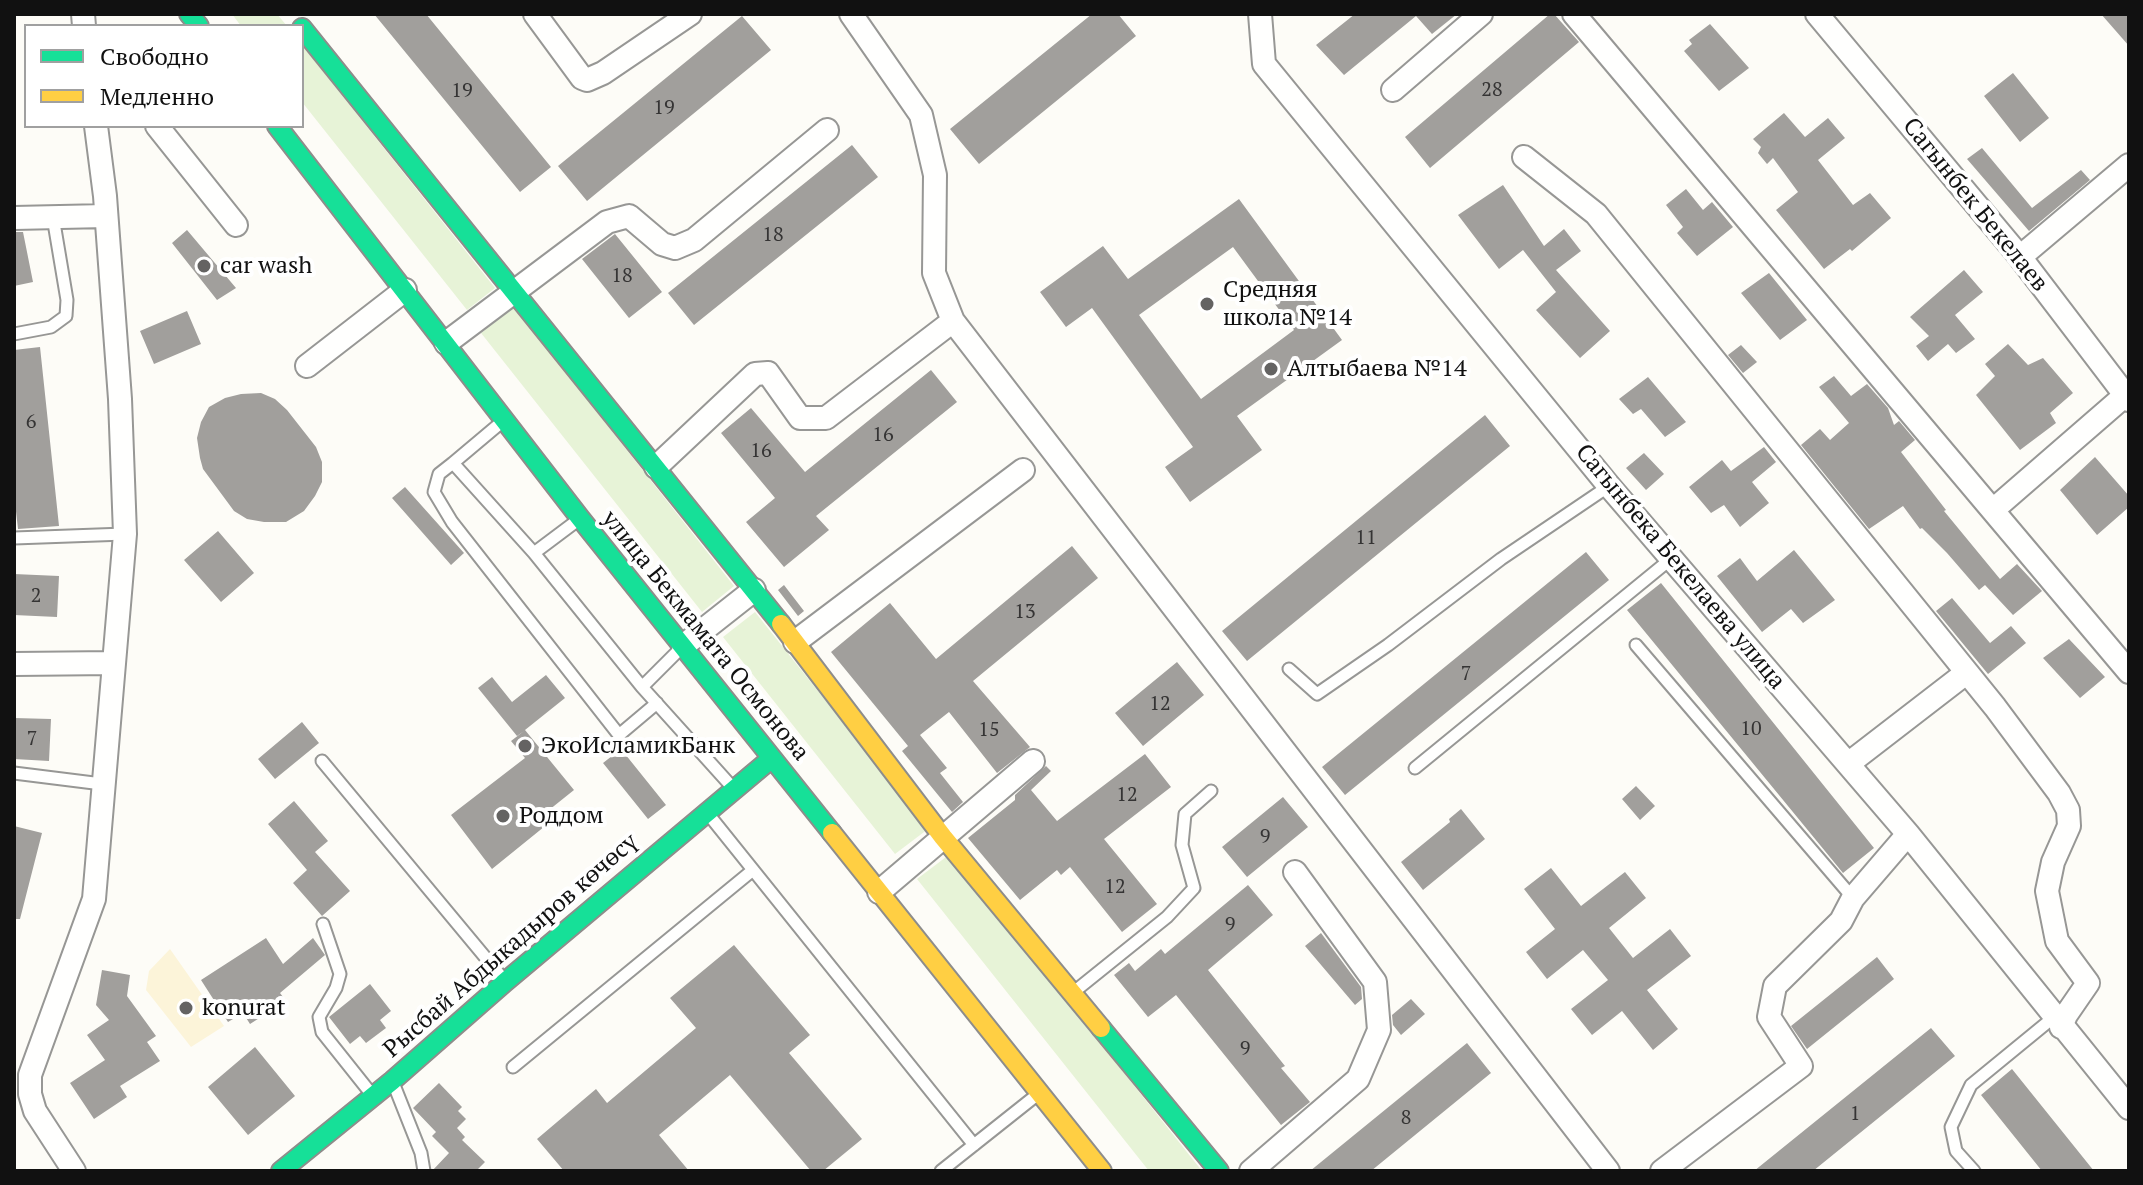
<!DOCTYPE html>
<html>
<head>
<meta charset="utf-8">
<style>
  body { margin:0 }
  #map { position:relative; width:2143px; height:1185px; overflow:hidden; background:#fdfcf7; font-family:"PT Serif",serif }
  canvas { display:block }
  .frame { position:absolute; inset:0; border:16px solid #111; pointer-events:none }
  .legend { position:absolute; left:24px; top:24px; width:280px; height:104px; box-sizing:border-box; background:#fff; border:2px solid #a0a0a0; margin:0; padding:10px 14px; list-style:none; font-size:24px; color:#111 }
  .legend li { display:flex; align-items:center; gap:16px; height:40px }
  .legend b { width:40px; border:2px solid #a0a0a0 }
</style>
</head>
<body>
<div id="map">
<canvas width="2143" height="1185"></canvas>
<div class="frame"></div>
<ul class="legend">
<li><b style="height:10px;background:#16e098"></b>Свободно</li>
<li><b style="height:10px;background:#ffcf43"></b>Медленно</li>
</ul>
</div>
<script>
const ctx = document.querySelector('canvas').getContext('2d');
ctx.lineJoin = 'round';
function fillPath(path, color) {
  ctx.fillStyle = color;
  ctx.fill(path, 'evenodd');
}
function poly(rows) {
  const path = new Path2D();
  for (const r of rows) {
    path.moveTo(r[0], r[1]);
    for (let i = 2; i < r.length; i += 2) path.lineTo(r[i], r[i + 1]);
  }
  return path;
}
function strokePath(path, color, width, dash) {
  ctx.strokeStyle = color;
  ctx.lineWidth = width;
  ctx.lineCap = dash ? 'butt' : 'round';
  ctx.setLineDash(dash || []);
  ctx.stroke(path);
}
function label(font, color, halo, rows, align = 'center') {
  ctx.font = font + ' "PT Serif",serif';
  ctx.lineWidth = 8;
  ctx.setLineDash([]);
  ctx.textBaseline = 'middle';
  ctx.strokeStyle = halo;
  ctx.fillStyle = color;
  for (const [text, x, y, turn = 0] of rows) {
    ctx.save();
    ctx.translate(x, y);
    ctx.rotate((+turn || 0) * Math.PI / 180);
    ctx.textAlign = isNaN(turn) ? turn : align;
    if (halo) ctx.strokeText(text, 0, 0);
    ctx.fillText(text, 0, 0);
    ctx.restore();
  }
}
fillPath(poly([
  [232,14,277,14,287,26,241,26],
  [302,45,495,288,467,310,302,102],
  [514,307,734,586,702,612,481,333],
  [755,612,928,829,895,854,723,637],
  [950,854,1202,1171,1149,1171,917,879]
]), '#e7f3d7');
fillPath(poly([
  [170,949,224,1026,191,1047,146,990,149,971]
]), '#fcf4d9');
fillPath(poly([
  [374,14,426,14,551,167,520,192],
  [1092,14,1118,14,1136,36,979,164,950,129],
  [1355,14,1457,14,1432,34,1416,16,1344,75,1316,45],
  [1550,14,1554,14,1579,42,1430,168,1405,137],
  [2101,14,2129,14,2129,46],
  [742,16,771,50,587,201,558,166],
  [1710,24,1749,68,1719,91,1684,51,1692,44,1689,40],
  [2013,73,2049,118,2020,142,1984,96],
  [1784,113,1805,137,1828,118,1845,138,1818,160,1853,205,1870,193,1891,218,1852,251,1850,249,1824,269,1776,210,1798,192,1773,158,1767,164,1758,153,1761,147,1753,139],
  [852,145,878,177,694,325,668,293],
  [1982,148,2032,208,2081,170,2090,180,2029,231,1967,159],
  [1503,185,1544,246,1564,229,1581,251,1556,270,1610,331,1580,358,1536,310,1556,292,1523,250,1499,269,1458,215],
  [1686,189,1703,210,1712,202,1733,227,1697,256,1677,233,1683,227,1666,205],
  [1239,199,1342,340,1237,416,1262,450,1190,502,1165,467,1193,447,1092,308,1066,327,1040,292,1103,246,1128,279],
  [1233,247,1294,330,1201,399,1139,315],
  [187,230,236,288,217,300,172,243],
  [14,232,23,232,33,282,14,286],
  [615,234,662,292,629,318,582,259],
  [1964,270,1983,292,1955,315,1975,339,1956,353,1948,344,1928,361,1916,346,1929,336,1910,317],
  [1769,273,1807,320,1780,340,1741,293],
  [187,311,201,344,154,364,140,331],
  [2008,344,2028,365,2043,358,2073,393,2050,413,2056,423,2020,450,1976,395,1995,376,1985,364],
  [1741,345,1757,362,1743,373,1728,355],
  [40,347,59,526,18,529,14,494,14,350],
  [931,370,957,402,816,516,829,530,784,567,746,522,775,498,721,433,751,408,805,472],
  [1834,376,1851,396,1867,384,1888,408,1894,425,1899,421,1915,440,1901,452,1946,510,1944,511,2000,579,2017,564,2042,591,2013,615,1985,585,1979,590,1947,553,1922,528,1920,529,1903,506,1869,529,1801,445,1820,429,1830,440,1849,423,1819,387],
  [1648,377,1686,422,1665,437,1641,409,1633,414,1619,399],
  [261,393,275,399,287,410,316,447,322,462,322,482,315,496,304,511,286,522,264,522,247,519,234,511,203,469,200,458,197,438,201,422,209,407,225,398,241,394],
  [1485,415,1510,446,1247,661,1222,631],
  [1764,447,1776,462,1752,482,1769,503,1740,527,1724,505,1711,513,1689,487,1722,460,1731,471],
  [1644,453,1664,474,1646,490,1626,468],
  [2095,457,2129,496,2129,507,2097,535,2060,490],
  [405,487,464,553,451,565,392,498],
  [218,531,254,573,221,602,184,560],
  [1072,546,1098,578,973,681,1030,747,997,773,949,712,920,735,947,768,940,773,963,802,952,812,902,751,908,746,831,652,890,603,936,659],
  [1794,550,1835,600,1803,623,1791,609,1762,632,1717,576,1740,558,1757,581],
  [1586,552,1609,580,1345,795,1322,767],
  [14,574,59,576,57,617,14,615],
  [1661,583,1874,848,1843,873,1627,610],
  [784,585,804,611,798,616,778,590],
  [1952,598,1990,643,2011,626,2026,643,1988,674,1936,611],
  [2069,639,2105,677,2080,698,2043,658],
  [1177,662,1204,695,1143,746,1115,713],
  [546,675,565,698,525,730,574,790,549,810,555,818,492,869,451,815,525,758,511,741,524,731,517,736,478,688,492,677,512,702],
  [14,718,51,719,49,761,14,759],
  [302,722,319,743,275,779,258,759],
  [621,749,666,805,648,819,603,763],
  [1145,754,1171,787,1104,839,1157,904,1122,932,1070,867,1061,875,1057,870,1020,900,968,838,1015,800,1015,795,1046,766,1051,771,1031,790,1057,821],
  [1636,786,1655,806,1640,820,1622,799],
  [1283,797,1308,827,1247,877,1222,847],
  [294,801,328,841,315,852,350,891,322,916,293,883,307,870,268,824],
  [1461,809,1485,839,1423,890,1401,862,1450,822,1449,819],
  [14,826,42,833,20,919,14,919],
  [1551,868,1581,906,1625,872,1646,898,1609,928,1633,958,1670,929,1691,956,1647,990,1678,1029,1653,1050,1622,1011,1592,1035,1571,1009,1608,980,1583,950,1547,979,1526,952,1555,929,1524,889],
  [1248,885,1273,915,1208,970,1285,1066,1281,1068,1310,1102,1281,1125,1176,995,1148,1017,1114,975,1129,963,1135,971,1161,949,1165,954],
  [1321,933,1361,987,1362,999,1355,1005,1305,946],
  [266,938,283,964,313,938,325,955,280,993,286,1001,250,1024,243,1013,228,1022,201,980],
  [734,945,810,1035,789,1053,862,1139,823,1171,811,1171,730,1075,659,1135,689,1171,564,1171,537,1139,596,1089,607,1103,696,1028,670,998],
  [1877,957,1894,979,1807,1049,1791,1026],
  [102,970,130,975,127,996,156,1036,147,1042,160,1061,120,1086,127,1097,94,1119,70,1083,105,1060,87,1035,109,1020,96,1005],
  [370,984,391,1011,380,1020,386,1028,366,1043,360,1036,350,1044,329,1017],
  [1411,999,1425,1014,1401,1035,1393,1025,1392,1015],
  [1931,1028,1955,1056,1813,1171,1754,1171],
  [1467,1043,1491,1073,1371,1171,1310,1171],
  [255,1047,295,1096,248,1135,208,1087],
  [2012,1069,2094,1171,2042,1171,1981,1095],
  [439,1083,462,1107,458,1111,466,1119,457,1128,465,1137,462,1140,485,1162,476,1171,432,1171,449,1153,432,1136,436,1132,413,1108]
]), '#a19f9c');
const lane = poly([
  [14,334,51,327,66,316,67,300,53,217],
  [497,426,453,463,534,553,642,687,733,788],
  [453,463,439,474,434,492,452,522,619,735,657,703],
  [14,538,125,534],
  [534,553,574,523],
  [1636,645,1853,898],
  [1289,669,1317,694,1388,645,1501,559,1609,486],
  [642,687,676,653],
  [322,761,505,981],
  [1415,768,1672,558],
  [14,773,102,784],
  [709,815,974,1145],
  [323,924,340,974,336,988,319,1017,322,1032,373,1096],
  [1075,991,1167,917,1194,888,1182,845,1185,814,1211,791],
  [513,1067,753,870],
  [394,1085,421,1153,424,1171],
  [941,1171,1033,1098],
  [1974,1171,1956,1151,1951,1127,1971,1085,2054,1017]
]);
const street = poly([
  [83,14,84,26],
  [535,14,582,78,587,80,603,73,690,14],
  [851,14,921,115,935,175,934,273,953,321,1608,1171],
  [1260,14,1264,64,1609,486,1908,834,2129,1108],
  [1574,14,2129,672],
  [1817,14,2020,257,2129,400],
  [1393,90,1481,14],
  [157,126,236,225],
  [1524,157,1596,214,1995,707,2059,793,2068,810,2069,826,2053,862,2047,891,2057,941,2088,983,2066,1015,2061,1027],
  [14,218,106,216],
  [2020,257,2129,165],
  [446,343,607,222,629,216,662,244,675,248,694,240,827,130],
  [307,366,405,290],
  [656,467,755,374,768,373,800,418,826,418,953,321],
  [1993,510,2129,392],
  [795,642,1023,470],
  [683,646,754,590],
  [14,664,114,663],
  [1848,764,1966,673],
  [879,892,1033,761],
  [74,1171,35,1111,30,1094,30,1075,94,899,125,534,120,399,105,196,96,126],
  [1251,1171,1358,1079,1379,1030,1375,982,1295,872],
  [1662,1171,1801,1066,1769,1017,1775,986,1841,921,1853,898,1908,834]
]);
const fast = poly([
  [189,14,199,26],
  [302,28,781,624],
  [277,126,580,518,832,833],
  [1101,1028,1219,1171],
  [281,1171,392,1081,505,982,772,758]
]);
const slow = poly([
  [781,624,943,837,1101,1028],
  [832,833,1102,1171]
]);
strokePath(lane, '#979795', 15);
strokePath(street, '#979795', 26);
strokePath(fast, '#8e8d8b', 22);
strokePath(slow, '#8e8d8b', 22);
strokePath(lane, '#fffffe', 11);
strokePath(street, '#fffffe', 22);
strokePath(fast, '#16e098', 18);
strokePath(slow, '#ffcf43', 18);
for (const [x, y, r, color] of [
  [204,266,8,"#646362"],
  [1207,304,8,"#646362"],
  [1271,369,8,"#646362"],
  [525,746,8,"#646362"],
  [503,816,8,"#646362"],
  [186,1008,8,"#646362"]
]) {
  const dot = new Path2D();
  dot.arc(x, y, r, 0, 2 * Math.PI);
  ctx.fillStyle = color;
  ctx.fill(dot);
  strokePath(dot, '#fff', 3);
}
label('20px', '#353434', null, [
  ["28",1492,90],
  ["19",462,91],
  ["19",664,108],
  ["18",773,235],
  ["18",622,276],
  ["6",31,422],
  ["16",883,435],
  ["16",761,451],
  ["11",1366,538],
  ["2",36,596],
  ["13",1025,612],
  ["7",1466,674],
  ["12",1160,704],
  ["10",1751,729],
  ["15",989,730],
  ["7",32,739],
  ["12",1127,795],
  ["9",1265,837],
  ["12",1115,887],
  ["9",1230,925],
  ["9",1245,1049],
  ["1",1855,1114],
  ["8",1406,1118]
]);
label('24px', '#111', '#fff', [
  ["Сагынбек Бекелаев",1975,205,51],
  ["Сагынбека Бекелаева улица",1680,567,50],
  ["улица Бекмамата Осмонова",705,636,51],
  ["Рысбай Абдыкадыров көчөсү",511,946,-41]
]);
label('24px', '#111', '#fff', [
  ["car wash",220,266],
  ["Средняя",1223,290],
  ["школа №14",1223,318],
  ["Алтыбаева №14",1287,369],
  ["ЭкоИсламикБанк",541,746],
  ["Роддом",519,816],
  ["konurat",202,1008]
], 'left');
</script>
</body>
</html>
